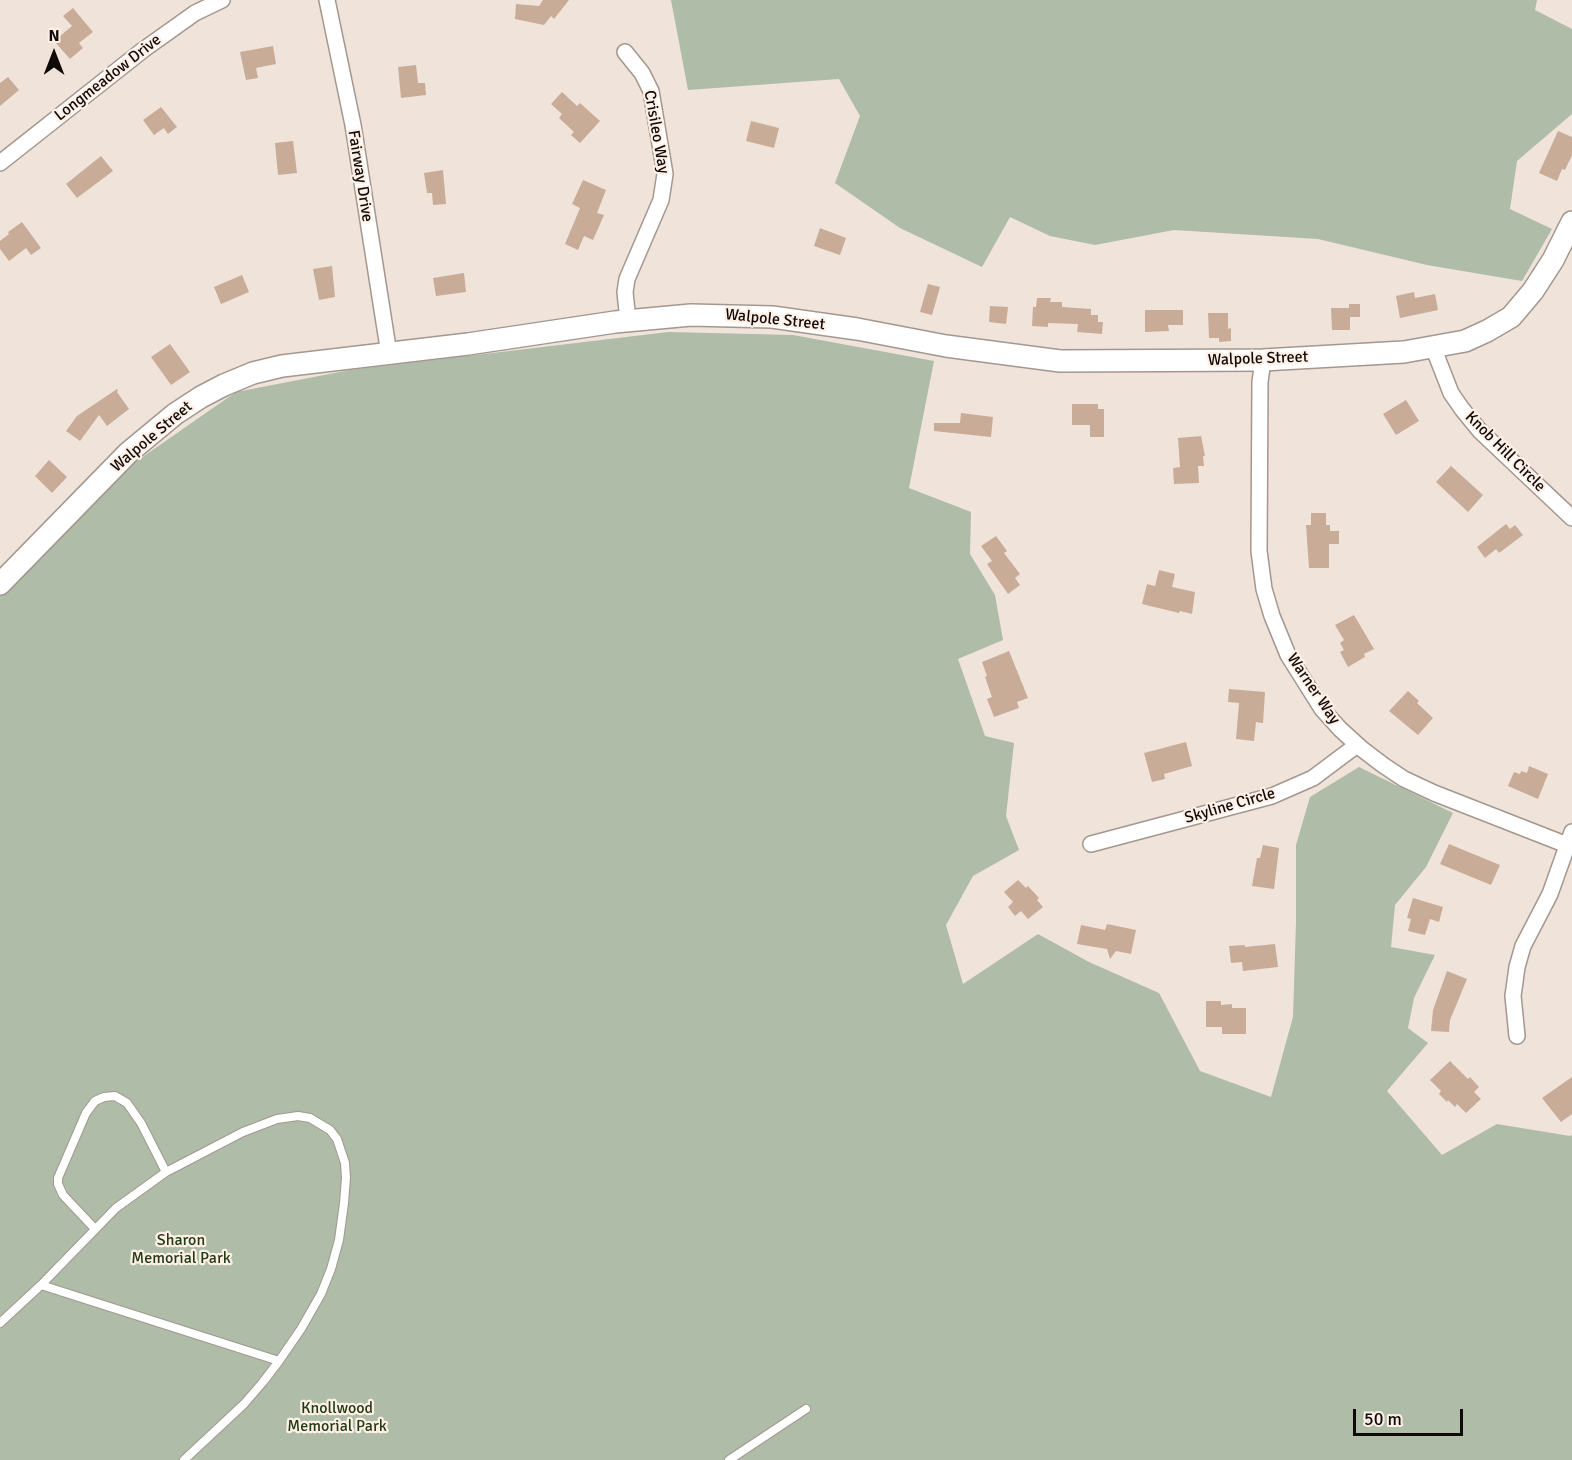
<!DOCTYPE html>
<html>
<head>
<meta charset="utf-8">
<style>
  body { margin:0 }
  #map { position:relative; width:1572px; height:1460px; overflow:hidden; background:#f0e3da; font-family:Signika,sans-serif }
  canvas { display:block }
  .north { position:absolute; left:24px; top:24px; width:60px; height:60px; -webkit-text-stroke:4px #fef0e7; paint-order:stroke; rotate:0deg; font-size:16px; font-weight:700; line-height:24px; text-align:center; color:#0f0a08 }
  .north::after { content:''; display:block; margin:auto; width:21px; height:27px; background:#0f0a08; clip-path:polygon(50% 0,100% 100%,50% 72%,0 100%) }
  .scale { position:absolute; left:1353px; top:1409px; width:110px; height:27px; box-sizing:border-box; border:3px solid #0f0a08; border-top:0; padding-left:8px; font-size:18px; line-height:21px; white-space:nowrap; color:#0f0a08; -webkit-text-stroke:4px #fef0e7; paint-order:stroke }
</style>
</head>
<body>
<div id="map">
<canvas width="1572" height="1460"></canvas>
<div class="north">N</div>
<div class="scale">50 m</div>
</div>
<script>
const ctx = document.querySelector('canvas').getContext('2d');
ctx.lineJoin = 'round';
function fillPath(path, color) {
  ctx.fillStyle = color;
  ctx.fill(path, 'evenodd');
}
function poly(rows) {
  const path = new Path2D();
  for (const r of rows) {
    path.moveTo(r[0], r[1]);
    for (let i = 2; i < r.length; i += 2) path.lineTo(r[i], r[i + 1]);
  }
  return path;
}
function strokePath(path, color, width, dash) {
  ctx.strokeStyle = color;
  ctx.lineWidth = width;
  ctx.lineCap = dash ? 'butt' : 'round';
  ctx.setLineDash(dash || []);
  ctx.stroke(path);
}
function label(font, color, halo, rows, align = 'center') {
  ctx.font = font + ' Signika,sans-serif';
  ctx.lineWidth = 4.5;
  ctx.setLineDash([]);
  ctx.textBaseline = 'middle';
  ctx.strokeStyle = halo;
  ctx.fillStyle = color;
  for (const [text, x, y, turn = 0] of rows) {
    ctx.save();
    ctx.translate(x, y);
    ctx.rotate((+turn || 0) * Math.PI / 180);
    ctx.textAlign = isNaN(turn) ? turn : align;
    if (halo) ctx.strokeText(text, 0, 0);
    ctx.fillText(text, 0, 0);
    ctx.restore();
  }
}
fillPath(poly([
  [671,0,1537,0,1535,10,1572,29,1572,114,1517,161,1510,209,1552,229,1522,281,1427,265,1318,239,1174,230,1095,245,1050,236,1010,217,982,267,900,228,835,183,860,116,839,79,688,90],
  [668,332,793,335,934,361,909,488,971,512,970,554,995,595,1003,640,958,659,985,736,1014,743,1006,816,1019,850,973,876,946,925,963,984,1038,934,1089,962,1159,993,1200,1071,1271,1097,1293,1017,1296,921,1296,845,1310,797,1359,767,1453,813,1426,867,1395,905,1391,947,1435,955,1414,998,1408,1028,1428,1043,1387,1091,1442,1155,1497,1124,1570,1136,1572,1135,1572,1460,0,1460,0,595,121,472,236,392,350,370]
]), '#aebca8');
fillPath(poly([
  [543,0,569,0,554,19,551,16,544,25,515,19,516,4,539,6],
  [73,8,93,32,79,43,83,48,70,59,54,41,72,26,63,16],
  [273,46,276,64,256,68,258,78,246,80,240,52],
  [416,65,418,83,425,83,426,95,401,98,398,67],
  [8,77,19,90,0,106,0,83],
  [562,92,577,106,580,103,600,121,580,143,571,135,574,132,559,118,562,114,551,104],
  [161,107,177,127,168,134,164,128,154,135,143,120],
  [751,121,779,128,774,148,746,141],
  [1558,131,1572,137,1572,155,1565,170,1562,169,1557,181,1539,173],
  [293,141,297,173,278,175,275,143],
  [101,156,113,171,77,198,66,184],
  [443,170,446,204,433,205,432,193,427,193,424,173],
  [583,180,606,190,597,213,604,215,593,240,584,236,578,250,565,244,580,208,572,204],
  [22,222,41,248,31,255,26,248,9,261,0,249,0,241,9,234,8,232],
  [820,228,846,238,840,255,814,246],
  [332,266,335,297,319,300,313,269],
  [464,273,466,292,436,296,433,278],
  [242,275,249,292,221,304,214,287],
  [928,284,940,287,932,315,920,312],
  [1414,292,1415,298,1435,294,1438,310,1400,318,1396,296],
  [1037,298,1051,298,1050,302,1062,302,1062,307,1091,309,1091,315,1098,315,1098,322,1103,322,1102,334,1077,332,1078,324,1048,323,1048,327,1032,326,1033,307,1036,307],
  [1349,304,1360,304,1360,317,1350,317,1350,330,1332,330,1331,308,1349,308],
  [990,306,1008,307,1006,324,989,322],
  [1145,310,1183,310,1183,325,1168,325,1169,331,1145,332],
  [1208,313,1228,313,1228,329,1231,328,1231,341,1219,342,1219,338,1209,338],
  [170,344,190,372,171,385,151,357],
  [117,389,118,390,117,392,129,409,107,426,99,415,80,441,66,431,77,416],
  [1406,400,1419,421,1396,435,1383,414],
  [1072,404,1098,404,1098,409,1104,409,1104,437,1090,437,1090,425,1072,425],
  [961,413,993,417,991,437,934,431,934,423,960,423],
  [1201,436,1205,456,1203,456,1204,466,1198,466,1199,483,1174,484,1173,468,1180,467,1178,438],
  [49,460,67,477,52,493,35,476],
  [1451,466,1483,495,1468,512,1436,482],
  [1311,513,1326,513,1326,525,1330,525,1330,531,1339,531,1339,544,1329,544,1329,568,1309,568,1306,525,1311,525],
  [1506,524,1510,529,1515,525,1523,535,1499,553,1496,549,1485,558,1477,547],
  [996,536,1007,551,1004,553,1020,574,1015,578,1020,585,1008,594,987,564,992,561,981,546],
  [1159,570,1175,574,1172,587,1195,592,1192,614,1180,611,1179,613,1142,604,1147,584,1155,586],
  [1354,615,1374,649,1364,654,1365,657,1348,667,1340,652,1344,650,1340,643,1344,640,1335,625],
  [1009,651,1028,698,1017,702,1019,708,994,717,987,699,992,697,985,677,987,676,982,662],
  [1229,689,1265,692,1263,723,1256,722,1254,741,1236,739,1239,703,1228,702],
  [1408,691,1419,701,1417,703,1433,718,1418,735,1389,711],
  [1186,742,1192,766,1164,774,1165,779,1152,782,1144,753],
  [1529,766,1548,774,1538,799,1508,786,1514,772,1520,774,1521,771,1527,773],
  [1449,844,1500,865,1491,885,1440,864],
  [1263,845,1279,848,1274,889,1252,886,1257,858,1260,858],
  [1018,880,1026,888,1028,886,1039,898,1037,900,1043,907,1028,919,1021,911,1015,916,1008,907,1013,902,1004,892],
  [1413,898,1443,907,1439,922,1430,919,1425,935,1408,931,1411,919,1407,918],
  [1107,924,1136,930,1131,954,1116,951,1110,959,1107,949,1077,944,1081,925,1105,930],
  [1275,944,1278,967,1243,971,1242,962,1231,963,1229,946,1245,945,1245,947],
  [1447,971,1467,979,1450,1020,1449,1032,1431,1031,1433,1010],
  [1206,1001,1221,1001,1221,1005,1232,1004,1232,1008,1246,1008,1246,1034,1222,1034,1222,1027,1206,1027],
  [1450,1061,1468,1079,1470,1077,1479,1087,1474,1092,1481,1099,1466,1113,1457,1104,1455,1107,1448,1100,1447,1102,1439,1094,1441,1091,1430,1080],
  [1572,1077,1572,1114,1561,1122,1542,1098]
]), '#c8ac98');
const lane = poly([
  [95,1229,63,1195,58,1184,58,1178,86,1113,95,1101,104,1097,115,1096,127,1103,141,1123,166,1172],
  [0,1323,41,1285],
  [184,1460,244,1404,263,1382,279,1361,301,1329,321,1294,331,1269,339,1240,344,1203,346,1178,345,1163,337,1139,330,1130,310,1118,298,1116,277,1119,243,1132,166,1172,116,1208,41,1285,279,1361],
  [729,1460,806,1409]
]);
const street = poly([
  [327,0,353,125,389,354],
  [625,52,642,73,651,91,665,174,661,200,627,279,625,292,628,321],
  [0,163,143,50,195,13,222,0],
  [1433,347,1451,393,1462,409,1480,431,1572,518],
  [1263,360,1260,382,1259,551,1264,589,1272,616,1288,655,1322,709,1340,729,1362,749,1383,765,1404,779,1434,793,1567,845],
  [1091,844,1272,796,1313,778,1357,745],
  [1517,1036,1513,996,1517,967,1523,946,1550,894,1572,832]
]);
const secondary = poly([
  [0,584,128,453,175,414,201,397,224,385,253,373,282,366,468,344,615,322,691,315,772,317,857,329,946,346,1060,361,1263,360,1404,352,1465,341,1487,331,1511,317,1533,291,1553,260,1572,222]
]);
strokePath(lane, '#a3978f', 10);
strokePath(street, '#a3978f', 18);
strokePath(secondary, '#a3978f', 24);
strokePath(lane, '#fff', 8);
strokePath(street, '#fff', 15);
strokePath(secondary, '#fff', 21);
label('16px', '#0f0a08', '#fef0e7', [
  ["Longmeadow Drive",108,78,-38],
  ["Crisileo Way",656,132,80],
  ["Fairway Drive",360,176,81],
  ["Walpole Street",775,320,6],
  ["Walpole Street",1258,359,-2],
  ["Walpole Street",152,437,-40],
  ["Knob Hill Circle",1505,452,45],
  ["Warner Way",1313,689,56],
  ["Skyline Circle",1230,806,-16]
]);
label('16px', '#203b12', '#fef0e7', [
  ["Sharon",181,1241],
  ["Memorial Park",181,1259],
  ["Knollwood",337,1409],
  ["Memorial Park",337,1427]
]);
</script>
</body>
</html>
